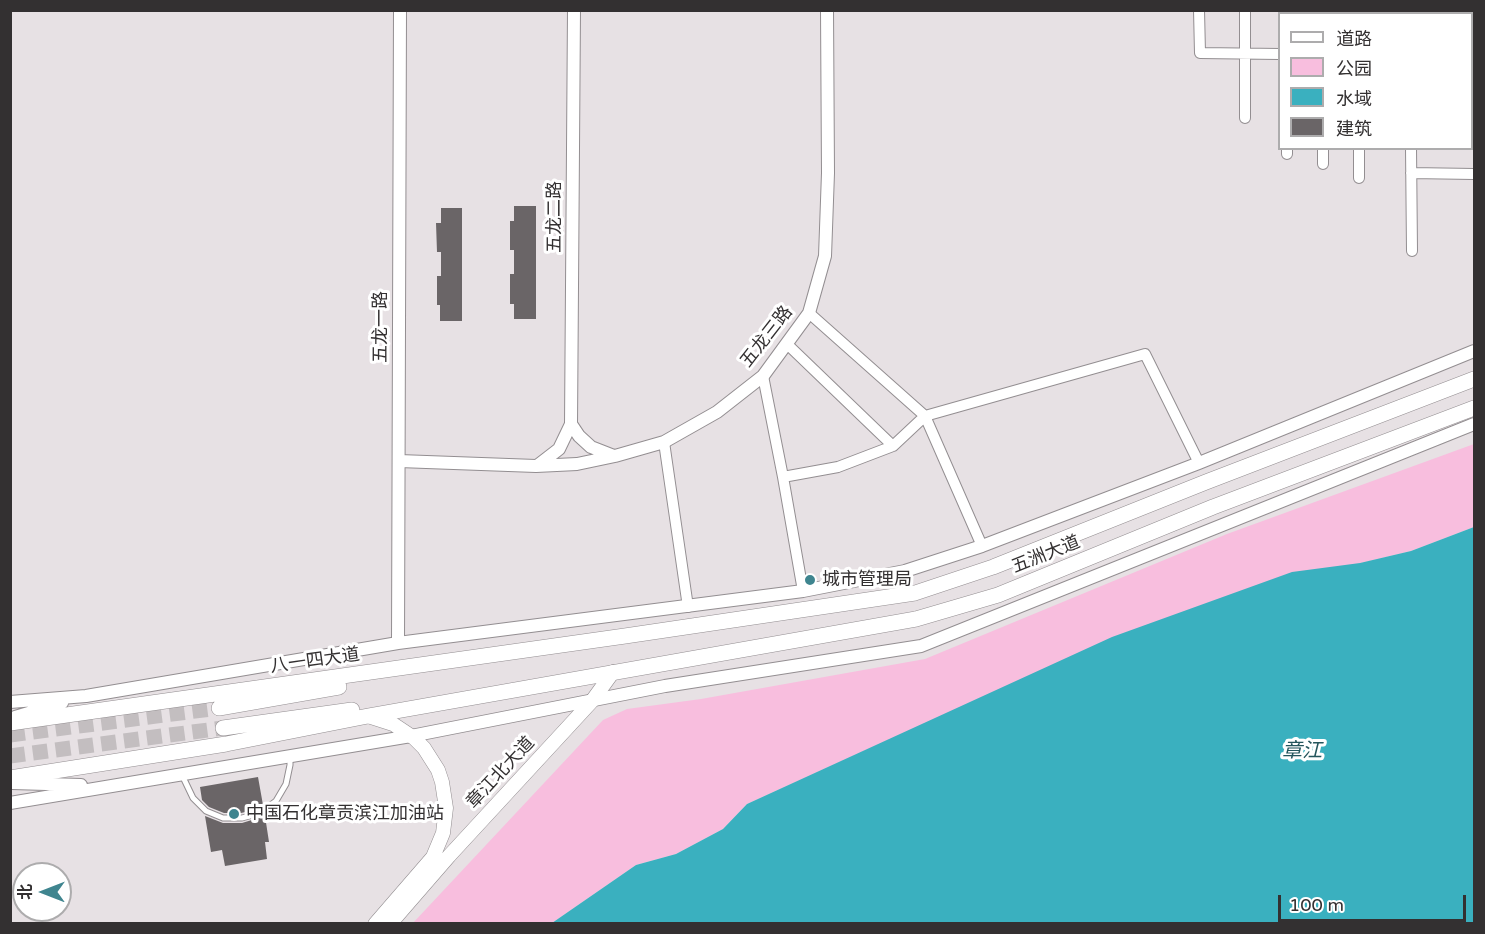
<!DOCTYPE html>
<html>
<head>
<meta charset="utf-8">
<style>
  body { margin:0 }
  #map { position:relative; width:1485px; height:934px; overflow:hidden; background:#e7e1e4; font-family:"Varela Round","Noto Sans SC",sans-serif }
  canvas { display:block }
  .frame { position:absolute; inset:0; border:12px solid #333031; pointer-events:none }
  .legend { position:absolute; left:1278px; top:12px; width:195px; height:138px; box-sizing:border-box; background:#fff; border:2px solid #adacad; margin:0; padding:8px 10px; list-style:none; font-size:18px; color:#333031 }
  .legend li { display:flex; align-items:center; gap:12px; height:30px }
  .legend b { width:30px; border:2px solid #adacad }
  .north { position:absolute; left:12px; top:862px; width:60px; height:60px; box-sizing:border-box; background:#fff; border:2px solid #adacad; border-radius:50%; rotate:270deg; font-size:16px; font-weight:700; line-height:24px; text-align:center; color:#333031 }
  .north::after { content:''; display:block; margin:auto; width:21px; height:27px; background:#3f858f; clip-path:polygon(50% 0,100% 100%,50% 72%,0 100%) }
  .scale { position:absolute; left:1278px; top:895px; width:188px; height:27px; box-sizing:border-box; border:3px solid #333031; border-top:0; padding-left:8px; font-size:18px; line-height:21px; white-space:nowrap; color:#333031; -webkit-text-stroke:4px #fff; paint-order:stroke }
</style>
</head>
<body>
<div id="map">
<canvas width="1485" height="934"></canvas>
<div class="frame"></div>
<ul class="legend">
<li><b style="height:8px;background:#fff"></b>道路</li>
<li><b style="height:16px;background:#f8bede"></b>公园</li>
<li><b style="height:16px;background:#3ab0bf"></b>水域</li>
<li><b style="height:16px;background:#6a6567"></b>建筑</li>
</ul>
<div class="north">北</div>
<div class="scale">100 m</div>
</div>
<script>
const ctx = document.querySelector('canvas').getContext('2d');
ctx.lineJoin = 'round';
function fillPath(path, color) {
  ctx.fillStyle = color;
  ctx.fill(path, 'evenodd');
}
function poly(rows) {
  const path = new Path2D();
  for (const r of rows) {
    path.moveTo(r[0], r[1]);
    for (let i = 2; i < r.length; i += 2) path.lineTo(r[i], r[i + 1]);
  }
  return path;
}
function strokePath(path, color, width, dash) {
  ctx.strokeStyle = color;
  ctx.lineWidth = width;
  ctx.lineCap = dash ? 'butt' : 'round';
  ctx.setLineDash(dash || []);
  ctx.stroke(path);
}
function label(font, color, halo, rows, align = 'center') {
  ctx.font = font + ' "Varela Round","Noto Sans SC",sans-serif';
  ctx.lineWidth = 6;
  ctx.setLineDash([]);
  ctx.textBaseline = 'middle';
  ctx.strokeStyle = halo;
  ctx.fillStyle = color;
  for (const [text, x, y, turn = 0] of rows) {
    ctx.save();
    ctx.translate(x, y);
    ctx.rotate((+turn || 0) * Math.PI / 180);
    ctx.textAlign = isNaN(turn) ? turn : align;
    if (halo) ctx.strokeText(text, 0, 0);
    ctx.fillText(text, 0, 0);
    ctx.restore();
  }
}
fillPath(poly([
  [1474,444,1474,527,1411,551,1361,563,875,746,747,804,723,829,676,854,636,865,552,923,412,924,603,720,627,709,701,699,925,659,1227,534]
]), '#f8bede');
fillPath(poly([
  [1474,527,1474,923,552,923,636,865,676,854,723,829,747,804,1112,637,1292,572,1360,563,1411,551]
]), '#3ab0bf');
fillPath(poly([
  [514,206,536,206,536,319,514,319,514,304,510,304,510,274,514,274,514,250,510,250,510,221,514,221],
  [441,208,462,208,462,321,440,321,440,305,437,305,437,276,441,276,441,252,437,252,436,223,441,223],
  [258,777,263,805,258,809,241,813,224,813,209,807,202,800,200,787],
  [205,816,223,823,242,823,265,816,269,842,265,842,267,859,225,866,222,850,211,852]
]), '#6a6567');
strokePath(poly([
  [10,735,219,708],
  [10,756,223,728]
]), '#c3bec0', 15, [15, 8]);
const service = poly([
  [182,775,193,798,206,811,223,818,242,818,260,813,276,801,286,784,290,765,290,757]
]);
const minor = poly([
  [1199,10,1200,53,1280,54],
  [1287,10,1287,14],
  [1323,10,1323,14],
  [1412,10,1412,14],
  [1361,14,1361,10],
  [1472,55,1474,55],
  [1245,118,1245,10],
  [1287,148,1287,154],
  [1323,148,1323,164],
  [1411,148,1412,251],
  [1411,173,1474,174],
  [1359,178,1359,148],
  [809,313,925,416,982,546],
  [787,344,893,446],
  [763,376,783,477,803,591],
  [664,442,688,607],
  [783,477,838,467,893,446,925,416,1145,354,1199,463]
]);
const tertiary = poly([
  [571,424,579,436,591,447,614,456],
  [399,461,536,466,577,464,615,456,664,442,717,412,763,376,809,313,825,256,828,173,827,10],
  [537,466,559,449,571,424,574,10],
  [398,643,400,10],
  [10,702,86,696,398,643,803,591,905,571,982,546,1199,463,1474,351],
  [15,717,62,703],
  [12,783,81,785],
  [10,803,411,736,665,686,921,646,1474,424]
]);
const secondary = poly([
  [368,716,393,724,414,738,424,748,438,770,442,782,446,808,443,833,433,857,375,924],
  [390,924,449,856,592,701,613,672]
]);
const primary = poly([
  [219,708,339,687],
  [10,723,625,636,915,593,993,567,1206,482,1474,379],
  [223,728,352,710],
  [10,778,226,744,368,716,916,619,998,595,1213,507,1474,408]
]);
strokePath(service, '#938e91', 7);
strokePath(minor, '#938e91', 12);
strokePath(tertiary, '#938e91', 14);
strokePath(secondary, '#938e91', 15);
strokePath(primary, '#938e91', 16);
strokePath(service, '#fff', 5);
strokePath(minor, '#fff', 10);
strokePath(tertiary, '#fff', 12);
strokePath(secondary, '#fff', 14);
strokePath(primary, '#fff', 15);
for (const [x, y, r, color] of [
  [810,580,6,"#3f858f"],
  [234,814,6,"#3f858f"]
]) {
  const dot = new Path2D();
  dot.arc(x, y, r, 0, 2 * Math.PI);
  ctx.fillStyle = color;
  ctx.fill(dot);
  strokePath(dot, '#fff', 2);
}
label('18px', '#333031', '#fff', [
  ["五龙二路",555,217,-90],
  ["五龙一路",381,327,-90],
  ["五龙三路",767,337,-52],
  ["五洲大道",1046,555,-22],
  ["八一四大道",315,661,-8],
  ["章江北大道",501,773,-47]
]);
label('18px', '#333031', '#fff', [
  ["城市管理局",822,580],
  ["中国石化章贡滨江加油站",246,814]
], 'left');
label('italic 20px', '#24555c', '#fff', [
  ["章江",1302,752]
]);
</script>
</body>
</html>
